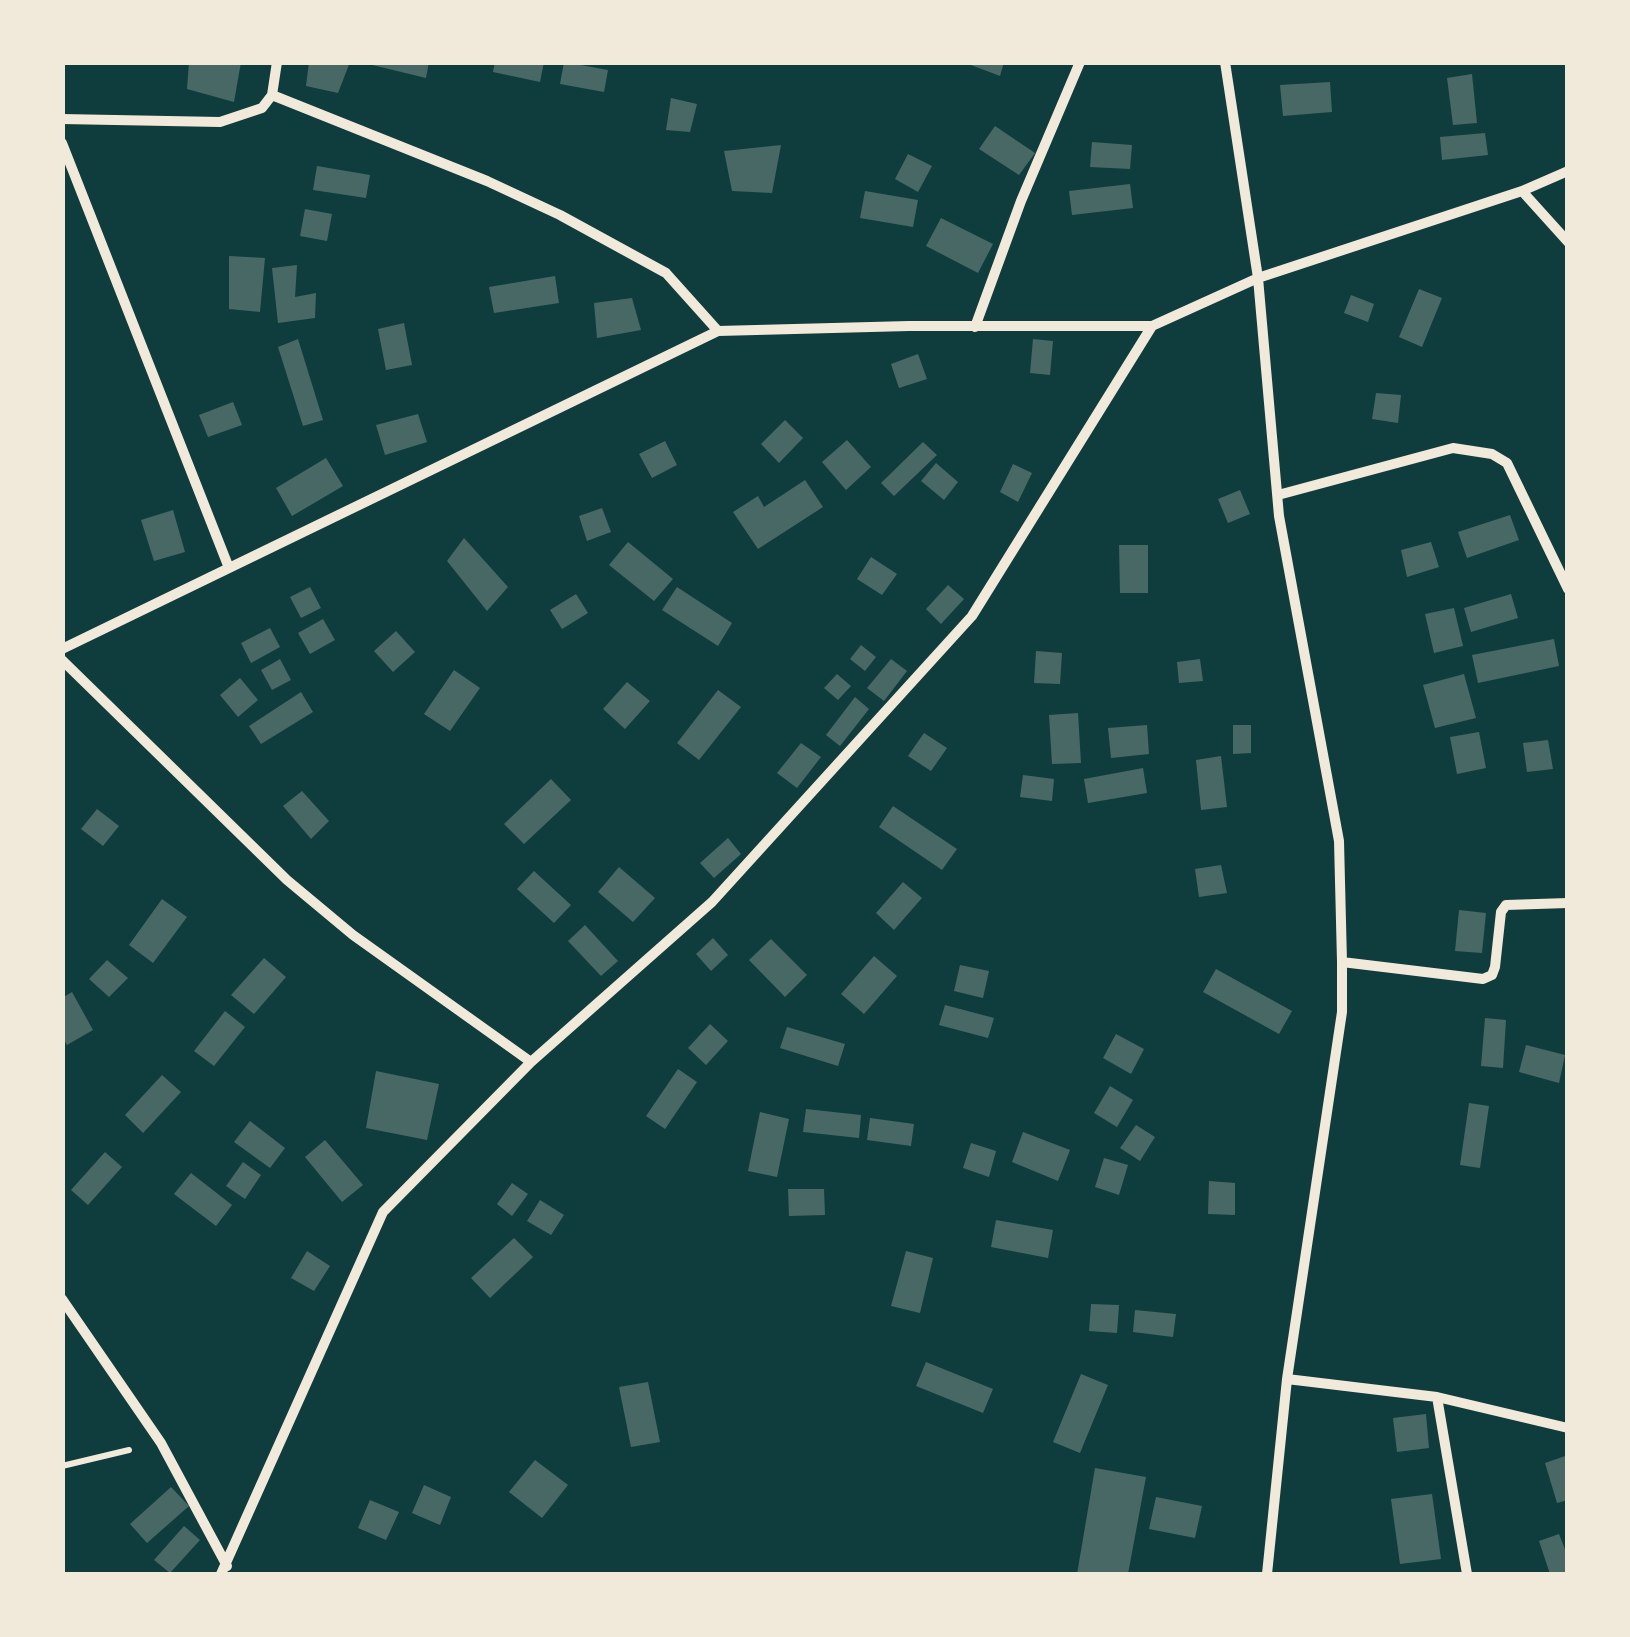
<!DOCTYPE html>
<html>
<head>
<meta charset="utf-8">
<style>
  body { margin:0 }
  #map { position:relative; width:1630px; height:1637px; overflow:hidden; background:#0f3d3e; font-family:"PT Sans Narrow",sans-serif }
  canvas { display:block }
  .frame { position:absolute; inset:0; border:65px solid #f1e9da; pointer-events:none }
</style>
</head>
<body>
<div id="map">
<canvas width="1630" height="1637"></canvas>
<div class="frame"></div>
</div>
<script>
const ctx = document.querySelector('canvas').getContext('2d');
ctx.lineJoin = 'round';
function fillPath(path, color) {
  ctx.fillStyle = color;
  ctx.fill(path, 'evenodd');
}
function poly(rows) {
  const path = new Path2D();
  for (const r of rows) {
    path.moveTo(r[0], r[1]);
    for (let i = 2; i < r.length; i += 2) path.lineTo(r[i], r[i + 1]);
  }
  return path;
}
function strokePath(path, color, width, dash) {
  ctx.strokeStyle = color;
  ctx.lineWidth = width;
  ctx.lineCap = dash ? 'butt' : 'round';
  ctx.setLineDash(dash || []);
  ctx.stroke(path);
}
fillPath(poly([
  [189,62,241,62,234,102,187,89],
  [309,62,350,62,338,93,306,86],
  [360,62,429,62,426,78],
  [495,62,544,62,540,82,493,72],
  [564,62,608,70,604,92,560,84],
  [963,62,1004,62,1000,76],
  [1472,74,1477,123,1453,125,1447,78],
  [1330,82,1332,112,1283,116,1280,85],
  [671,98,697,104,690,132,666,130],
  [995,126,1035,153,1019,175,979,149],
  [1485,133,1488,155,1442,160,1440,137],
  [1092,142,1132,145,1130,169,1090,167],
  [781,145,772,193,732,191,724,151],
  [908,154,932,166,918,192,895,179],
  [317,166,370,175,366,198,313,190],
  [1130,184,1133,208,1072,215,1069,191],
  [865,191,918,200,913,227,860,218],
  [305,209,332,214,327,241,300,236],
  [941,218,993,244,978,273,926,246],
  [229,256,265,258,260,312,229,309],
  [297,265,295,297,316,293,315,318,278,323,272,268],
  [555,276,559,303,494,313,489,287],
  [1419,289,1442,298,1422,347,1399,337],
  [1351,295,1374,304,1368,322,1344,313],
  [632,298,641,330,597,338,594,303],
  [404,323,412,365,386,370,378,329],
  [298,339,323,420,303,426,278,347],
  [1033,339,1053,341,1050,375,1030,373],
  [918,354,927,379,899,388,891,364],
  [1376,393,1401,395,1398,423,1372,419],
  [233,402,242,425,208,437,199,415],
  [418,414,427,442,385,455,376,425],
  [785,420,803,438,779,463,761,444],
  [847,440,871,467,846,490,822,462],
  [665,441,677,465,652,478,639,454],
  [923,442,937,455,894,496,881,483],
  [326,458,343,486,292,516,276,488],
  [936,463,958,482,944,500,921,481],
  [1013,464,1032,473,1018,502,1000,492],
  [805,480,823,507,758,549,733,512,758,496,764,507],
  [1240,490,1250,514,1228,523,1218,499],
  [602,508,611,532,587,541,579,516],
  [173,510,185,552,154,561,141,520],
  [1510,515,1519,540,1467,558,1458,532],
  [464,538,508,587,487,611,447,561],
  [628,542,673,579,654,601,609,565],
  [1431,542,1439,567,1407,577,1401,550],
  [1119,545,1148,545,1148,593,1120,593],
  [871,557,897,574,882,595,857,579],
  [948,585,964,599,941,624,926,609],
  [310,587,321,608,301,618,290,597],
  [677,587,732,623,718,646,662,610],
  [576,594,588,613,562,629,550,610],
  [1511,594,1518,618,1471,632,1464,608],
  [1454,608,1463,646,1434,653,1425,614],
  [323,619,335,640,310,654,298,633],
  [270,628,280,647,251,663,241,643],
  [396,631,415,652,393,672,374,651],
  [1554,639,1559,666,1478,683,1472,655],
  [861,645,876,657,865,671,850,659],
  [1036,651,1062,653,1060,684,1034,683],
  [280,659,291,680,272,690,261,670],
  [891,659,907,671,884,701,867,688],
  [1200,659,1203,681,1179,683,1177,662],
  [454,670,480,688,450,731,424,714],
  [837,674,851,686,838,700,824,688],
  [1464,674,1476,718,1435,728,1423,685],
  [240,678,258,700,238,717,220,695],
  [627,682,650,701,625,729,603,709],
  [718,690,741,707,699,760,677,743],
  [301,692,313,712,261,744,249,726],
  [855,697,869,709,840,746,826,735],
  [1078,713,1081,763,1052,764,1049,715],
  [1147,725,1149,754,1111,758,1108,728],
  [1233,725,1251,725,1251,753,1233,754],
  [1479,732,1486,768,1457,774,1450,737],
  [924,733,947,748,931,771,908,756],
  [1548,740,1553,769,1527,772,1523,743],
  [801,743,821,757,797,788,777,773],
  [1221,756,1227,807,1201,810,1196,760],
  [1143,768,1147,793,1088,803,1084,779],
  [1023,775,1054,779,1052,801,1020,797],
  [551,779,571,800,524,844,504,824],
  [302,791,329,821,311,839,283,806],
  [893,806,957,849,942,870,879,827],
  [97,809,119,826,103,846,81,829],
  [728,838,741,854,714,878,700,863],
  [1221,865,1227,893,1199,897,1195,869],
  [619,867,655,898,633,922,598,892],
  [534,871,571,905,554,923,517,889],
  [903,882,922,898,894,930,876,913],
  [162,899,187,917,153,963,129,945],
  [1459,910,1486,913,1482,953,1455,951],
  [585,925,618,961,601,976,568,941],
  [713,938,728,955,711,971,696,954],
  [771,939,807,975,785,997,749,960],
  [874,956,897,976,864,1014,841,994],
  [264,958,286,977,254,1014,231,995],
  [107,960,128,978,109,997,89,979],
  [960,965,989,971,983,998,954,991],
  [1216,969,1292,1011,1279,1034,1203,992],
  [72,992,93,1030,67,1045,62,1037,62,998],
  [945,1005,994,1018,988,1038,939,1025],
  [225,1011,245,1027,214,1066,194,1051],
  [1485,1018,1506,1020,1503,1068,1481,1066],
  [710,1024,728,1041,706,1065,688,1048],
  [787,1027,845,1044,838,1066,780,1048],
  [1116,1034,1144,1049,1131,1074,1103,1058],
  [1526,1045,1565,1055,1559,1083,1519,1072],
  [678,1069,697,1082,665,1129,646,1116],
  [376,1071,439,1084,427,1140,366,1128],
  [162,1075,181,1092,143,1133,125,1115],
  [1110,1086,1133,1100,1117,1127,1094,1113],
  [1469,1103,1489,1106,1480,1168,1460,1165],
  [806,1109,861,1115,859,1138,803,1132],
  [760,1112,789,1119,777,1177,748,1171],
  [870,1118,914,1124,911,1146,867,1140],
  [250,1121,285,1148,270,1168,234,1142],
  [1136,1125,1155,1137,1140,1161,1120,1148],
  [1023,1132,1070,1150,1058,1181,1012,1162],
  [325,1140,363,1185,342,1202,305,1157],
  [971,1143,996,1151,989,1177,963,1168],
  [105,1152,122,1167,88,1205,71,1190],
  [1104,1158,1128,1165,1119,1195,1095,1187],
  [243,1162,261,1175,245,1199,226,1186],
  [191,1173,232,1205,216,1226,174,1194],
  [1209,1181,1235,1183,1235,1215,1208,1214],
  [512,1183,528,1194,512,1216,497,1204],
  [788,1189,824,1189,825,1215,789,1216],
  [540,1200,564,1215,551,1235,527,1221],
  [996,1220,1053,1230,1048,1258,991,1247],
  [514,1238,533,1257,490,1298,471,1278],
  [307,1251,330,1266,314,1291,291,1278],
  [906,1251,933,1258,920,1313,891,1306],
  [1091,1304,1119,1305,1117,1333,1089,1331],
  [1135,1310,1176,1314,1173,1337,1133,1332],
  [926,1362,993,1389,983,1413,916,1386],
  [1081,1374,1108,1385,1080,1453,1053,1442],
  [648,1382,660,1442,631,1447,619,1387],
  [1426,1414,1429,1448,1397,1452,1393,1418],
  [1568,1455,1568,1500,1557,1503,1545,1463],
  [535,1460,568,1485,542,1518,509,1492],
  [1095,1468,1146,1477,1128,1574,1077,1574],
  [424,1485,451,1497,440,1525,412,1513],
  [171,1487,189,1506,147,1543,130,1524],
  [1432,1494,1441,1559,1400,1564,1391,1499],
  [1156,1497,1202,1506,1195,1538,1149,1529],
  [370,1500,399,1512,386,1540,358,1528],
  [184,1526,200,1540,170,1573,154,1560],
  [1559,1534,1568,1557,1568,1574,1550,1574,1539,1541]
]), '#486865');
strokePath(poly([
  [62,1466,129,1450]
]), '#f1e9da', 6);
strokePath(poly([
  [272,95,487,181,560,215,666,273,718,331],
  [62,119,220,122,262,108,272,95,277,62],
  [62,143,229,568],
  [1522,191,1568,242],
  [975,327,1021,201,1080,62],
  [1278,495,1453,448,1492,454,1507,463,1568,589],
  [62,649,718,331,909,326,1152,326,1258,278,1225,62],
  [62,660,287,880,353,935,531,1062],
  [1342,962,1483,979,1492,975,1495,967,1501,912,1506,905,1568,903],
  [62,1299,161,1443,227,1566],
  [1287,1379,1437,1397,1568,1428],
  [1437,1397,1467,1574],
  [221,1574,383,1212,531,1062,712,902,972,616,1152,326],
  [1267,1574,1287,1379,1342,1012,1342,962,1339,841,1279,516,1258,278,1522,191,1568,171]
]), '#f1e9da', 10);
</script>
</body>
</html>
